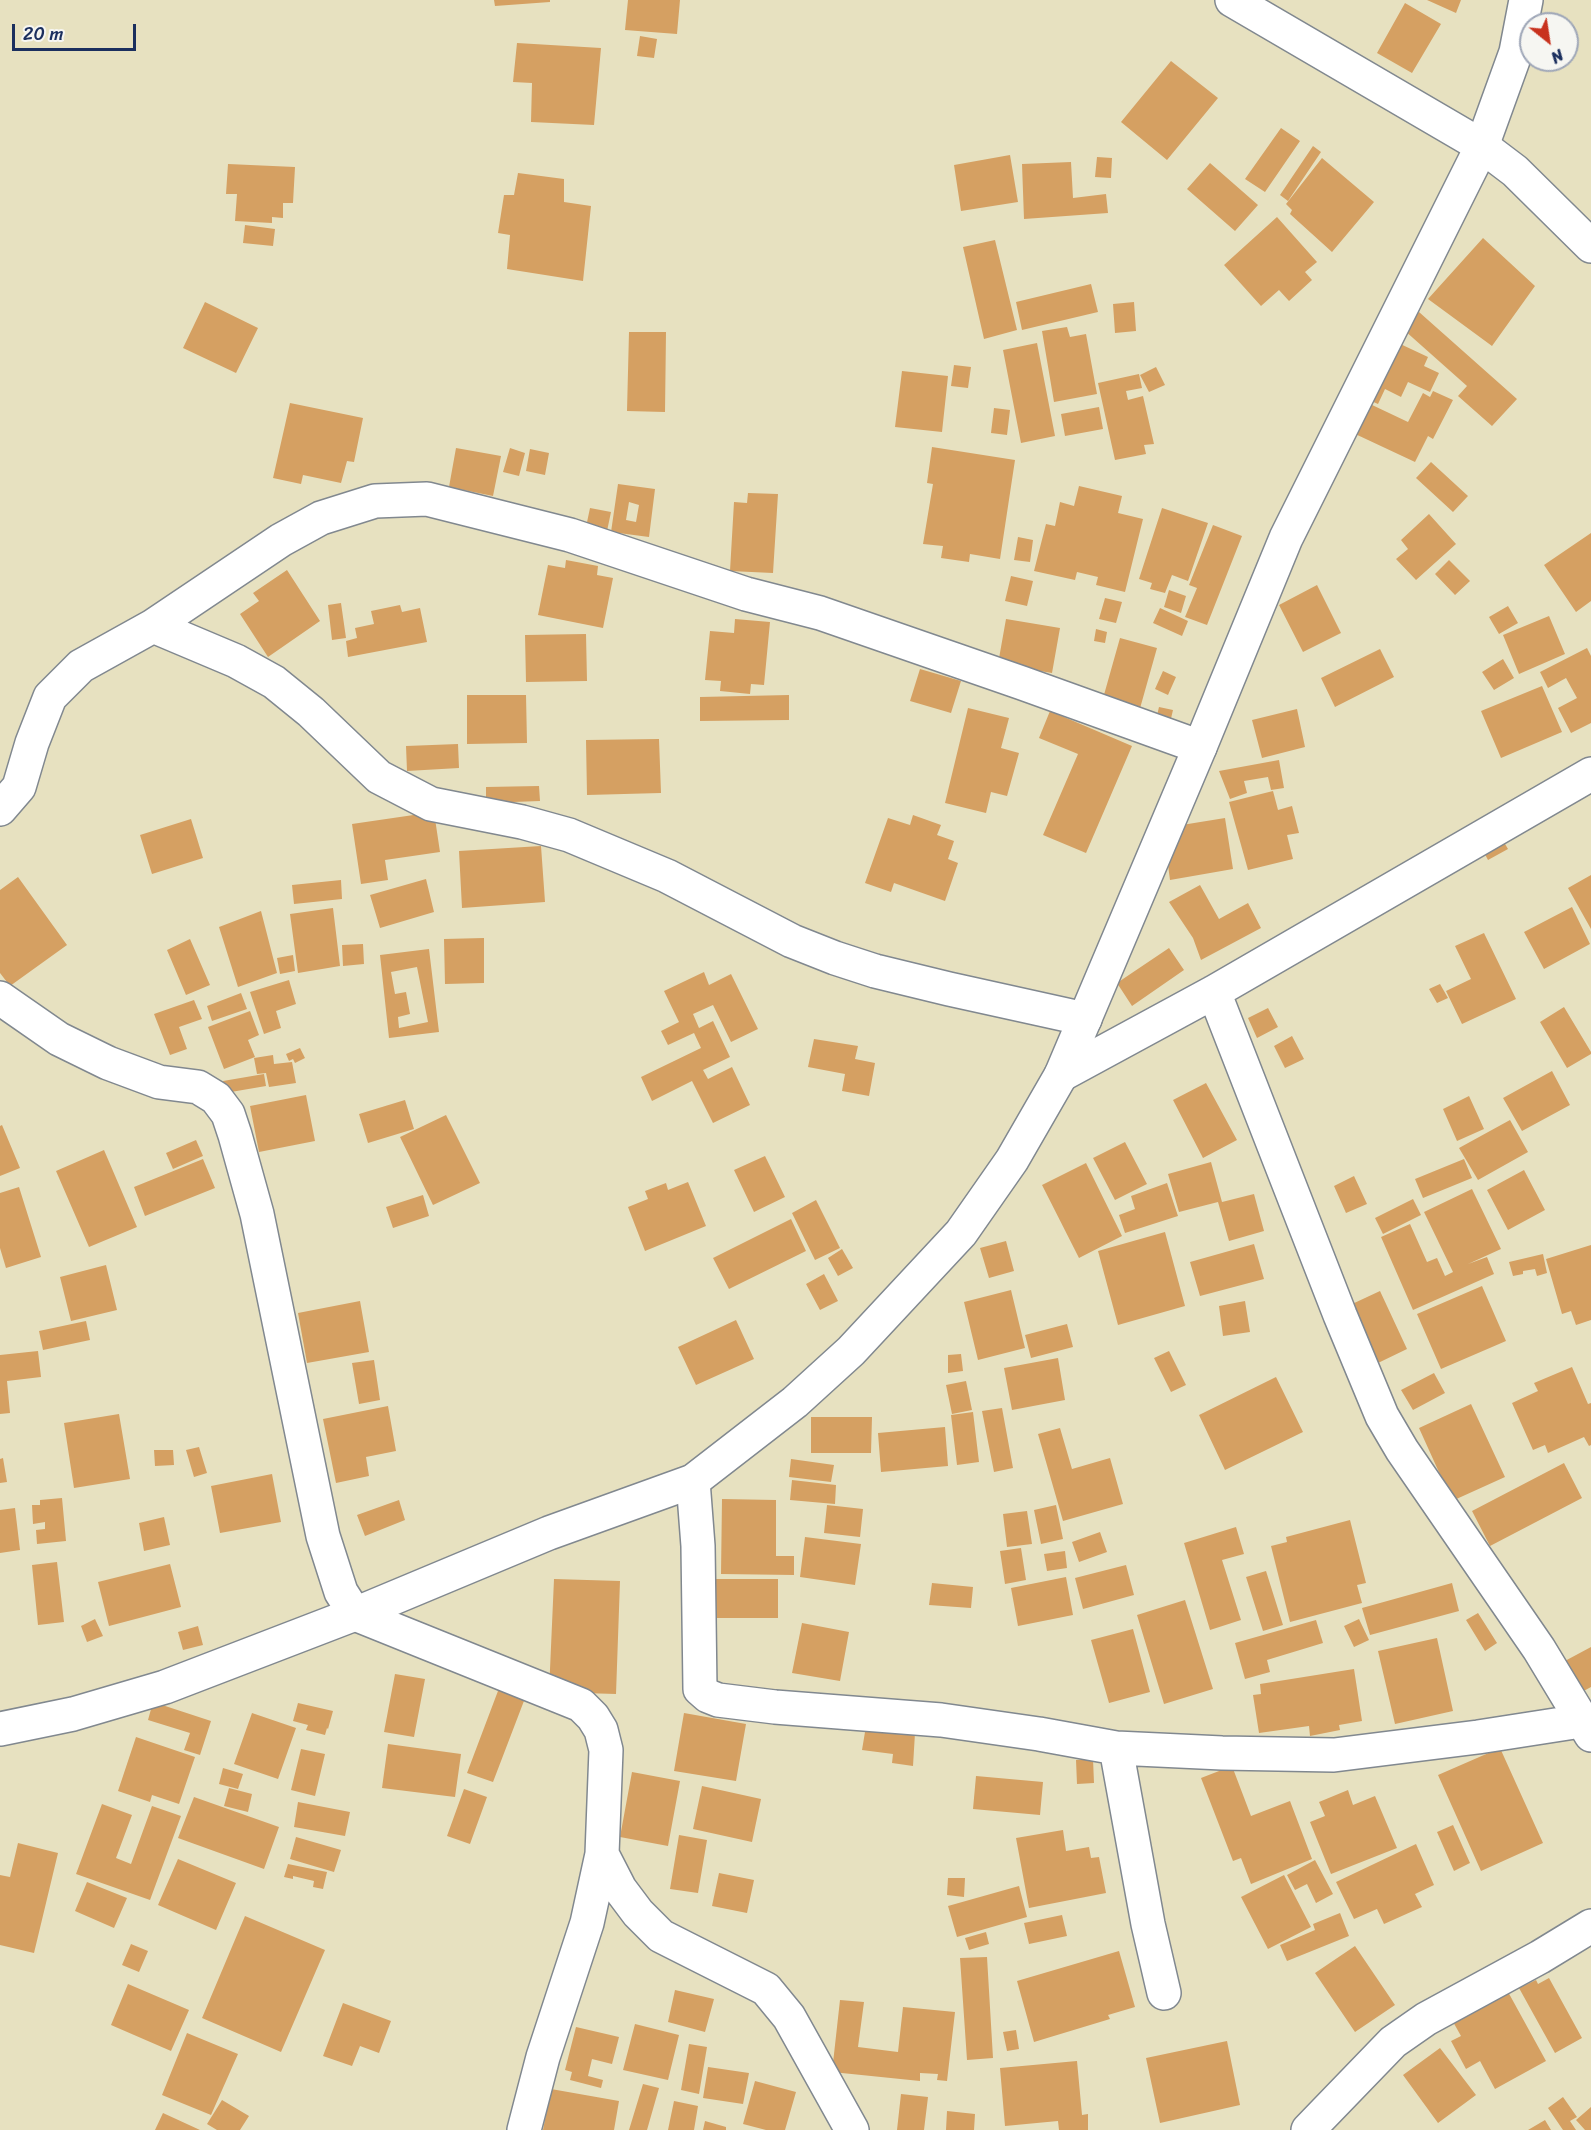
<!DOCTYPE html>
<html>
<head>
<meta charset="utf-8">
<style>
  body { margin:0 }
  #map { position:relative; width:1591px; height:2130px; overflow:hidden; background:#e7e1c0; font-family:Sriracha,sans-serif }
  canvas { display:block }
  .north { position:absolute; left:1519px; top:12px; width:60px; height:60px; box-sizing:border-box; background:#f6f6f2; border:2px solid #9ea6b7; border-radius:50%; rotate:150deg; font-size:16px; font-weight:700; line-height:24px; text-align:center; color:#1b2f5e }
  .north::after { content:''; display:block; margin:auto; width:21px; height:27px; background:#c8321e; clip-path:polygon(50% 0,100% 100%,50% 72%,0 100%) }
  .scale { position:absolute; left:12px; top:24px; width:124px; height:27px; box-sizing:border-box; border:3px solid #1b2f5e; border-top:0; padding-left:8px; font-size:18px; line-height:21px; white-space:nowrap; color:#1b2f5e; -webkit-text-stroke:4px #f6f6f2; paint-order:stroke }
</style>
</head>
<body>
<div id="map">
<canvas width="1591" height="2130"></canvas>
<div class="north">N</div>
<div class="scale">20 m</div>
</div>
<script>
const ctx = document.querySelector('canvas').getContext('2d');
ctx.lineJoin = 'round';
function fillPath(path, color) {
  ctx.fillStyle = color;
  ctx.fill(path, 'evenodd');
}
function poly(rows) {
  const path = new Path2D();
  for (const r of rows) {
    path.moveTo(r[0], r[1]);
    for (let i = 2; i < r.length; i += 2) path.lineTo(r[i], r[i + 1]);
  }
  return path;
}
function strokePath(path, color, width, dash) {
  ctx.strokeStyle = color;
  ctx.lineWidth = width;
  ctx.lineCap = dash ? 'butt' : 'round';
  ctx.setLineDash(dash || []);
  ctx.stroke(path);
}
fillPath(poly([
  [494,0,550,0,550,2,495,6],
  [628,0,680,0,677,34,625,30],
  [1427,0,1461,0,1456,13],
  [1405,3,1441,24,1412,73,1377,53],
  [640,36,657,39,654,58,637,56],
  [517,43,601,48,594,125,531,122,532,83,513,82],
  [1171,61,1218,98,1167,160,1121,122],
  [1281,128,1300,141,1265,192,1245,179],
  [1313,146,1321,152,1288,201,1280,195],
  [1010,155,1018,202,961,211,954,165],
  [1097,157,1112,158,1111,178,1095,177],
  [1322,158,1374,202,1332,252,1290,214,1292,210,1286,204],
  [1071,162,1073,198,1106,194,1108,213,1024,219,1022,164],
  [1210,163,1258,205,1235,231,1187,189],
  [228,164,295,167,293,203,283,203,283,218,272,217,272,223,235,221,237,194,226,194],
  [518,173,564,179,564,202,591,206,583,281,507,269,510,235,498,233,504,195,514,195],
  [1277,217,1317,262,1305,272,1312,280,1289,301,1279,290,1261,306,1224,265],
  [245,225,275,229,273,246,243,243],
  [1483,238,1535,286,1492,346,1428,299],
  [995,240,1017,330,984,339,963,247],
  [1091,284,1098,312,1022,330,1016,302],
  [205,302,258,328,236,373,183,348],
  [1134,302,1136,331,1115,333,1113,304],
  [1419,312,1517,399,1492,426,1458,396,1467,386,1404,330],
  [1067,327,1070,337,1086,334,1097,394,1054,402,1042,331],
  [629,332,666,332,665,412,627,411],
  [1379,334,1428,357,1424,366,1439,373,1430,392,1408,382,1401,397,1385,389,1378,404,1351,392],
  [1037,343,1055,436,1021,443,1003,350],
  [954,365,971,367,968,388,951,386],
  [1156,367,1165,385,1149,392,1140,375],
  [902,371,948,376,942,432,895,427],
  [1139,374,1142,388,1126,391,1128,400,1143,396,1154,444,1144,445,1146,454,1115,460,1098,383],
  [1433,391,1453,400,1433,439,1428,436,1415,462,1336,425,1351,395,1408,422,1423,393,1430,397],
  [290,403,363,418,354,462,347,461,341,483,303,475,301,484,273,478],
  [1099,407,1103,429,1065,436,1061,414],
  [994,408,1010,410,1007,435,991,433],
  [932,447,1015,460,1000,559,970,554,969,562,941,558,943,546,923,544,933,484,927,483],
  [456,448,501,456,493,496,449,487],
  [510,448,525,453,519,476,503,472],
  [530,449,549,453,545,475,526,471],
  [1431,462,1468,496,1453,512,1416,478],
  [618,484,655,489,649,537,611,532],
  [629,502,639,505,636,522,626,520],
  [1079,486,1122,496,1118,513,1143,519,1125,592,1096,585,1098,577,1077,572,1075,580,1034,571,1046,524,1055,526,1060,502,1074,506],
  [748,493,778,494,773,573,730,571,734,502,747,503],
  [590,508,611,512,607,531,586,527],
  [1162,508,1208,523,1188,581,1172,575,1165,593,1150,589,1152,583,1139,579],
  [1429,514,1456,544,1416,580,1396,559,1408,549,1401,540],
  [1213,525,1242,536,1207,625,1185,617,1197,588,1189,585],
  [1591,533,1591,601,1576,612,1544,565],
  [1018,537,1033,540,1030,562,1014,560],
  [566,560,598,566,597,575,613,578,603,628,538,615,548,565,565,568],
  [1449,560,1470,581,1455,595,1435,574],
  [287,570,320,621,268,657,240,614,259,601,253,593],
  [1011,576,1033,581,1027,606,1005,601],
  [1317,585,1341,633,1303,652,1279,605],
  [1169,590,1186,596,1181,613,1164,607],
  [1105,598,1122,602,1116,623,1099,619],
  [341,603,346,638,332,640,328,605],
  [400,605,402,612,420,608,427,642,348,657,346,641,357,638,355,628,374,624,371,611],
  [1508,606,1518,623,1499,634,1489,617],
  [1160,608,1188,621,1182,636,1153,623],
  [1549,616,1565,654,1519,674,1503,635],
  [735,619,770,622,764,685,751,684,750,694,720,691,721,681,705,680,710,631,734,633],
  [1006,619,1060,628,1052,673,998,664],
  [1096,629,1107,632,1105,643,1094,641],
  [586,634,587,681,526,682,525,635],
  [1120,638,1157,648,1137,719,1100,709],
  [1587,648,1591,656,1591,723,1571,733,1558,708,1577,698,1566,678,1548,688,1540,672],
  [1380,649,1394,677,1335,707,1321,678],
  [1503,659,1514,678,1494,690,1482,672],
  [920,669,961,681,951,713,910,701],
  [1163,671,1176,677,1168,695,1155,689],
  [1542,686,1562,732,1501,758,1481,711],
  [467,695,526,695,527,743,467,744],
  [789,695,789,720,700,721,700,697],
  [1159,707,1173,710,1169,727,1155,724],
  [968,708,1009,718,1001,748,1019,753,1007,796,991,792,986,813,945,803],
  [1297,709,1305,747,1262,758,1252,720],
  [1050,711,1132,746,1086,853,1043,835,1078,754,1039,738],
  [659,739,661,793,587,795,586,740],
  [458,744,459,768,407,771,406,746],
  [1279,760,1284,788,1271,790,1268,777,1244,781,1247,793,1230,799,1219,771],
  [539,786,540,801,486,803,486,787],
  [1273,791,1278,810,1292,806,1299,833,1287,835,1293,859,1248,870,1229,802],
  [434,812,440,852,385,860,388,880,361,884,352,824],
  [913,815,941,825,937,835,954,841,948,859,958,863,945,901,894,883,891,892,865,883,888,818,910,825],
  [1225,818,1233,869,1170,880,1168,865,1157,867,1151,830],
  [191,819,203,858,152,874,140,835],
  [1498,832,1508,849,1488,860,1479,843],
  [541,846,545,902,462,908,459,851],
  [1591,875,1591,929,1568,888],
  [18,877,67,945,10,986,0,973,0,890],
  [426,879,434,912,380,928,370,895],
  [341,880,342,899,294,904,292,885],
  [1200,885,1219,919,1248,903,1261,928,1201,960,1193,938,1169,902],
  [1572,907,1590,944,1544,969,1524,932],
  [333,908,340,966,298,973,290,914],
  [261,911,277,973,238,987,219,927],
  [1484,933,1516,999,1462,1024,1446,991,1471,979,1455,946],
  [484,938,484,983,445,984,444,939],
  [190,939,210,985,186,995,167,950],
  [363,944,364,964,343,966,342,945],
  [1169,948,1184,970,1132,1006,1117,983],
  [429,949,439,1032,389,1038,380,955],
  [417,967,428,1022,399,1028,398,1017,410,1014,406,992,395,994,391,972],
  [293,955,295,971,280,974,277,958],
  [704,972,709,985,731,974,758,1029,731,1042,713,1005,693,1014,699,1028,713,1021,730,1057,703,1070,708,1079,732,1067,750,1105,713,1123,692,1081,652,1101,641,1077,701,1048,694,1033,668,1045,661,1031,679,1022,664,991],
  [289,980,296,1004,276,1011,281,1028,264,1034,250,992],
  [1440,984,1448,998,1437,1003,1429,989],
  [241,993,247,1009,212,1021,207,1006],
  [194,1000,202,1019,179,1027,187,1049,170,1055,154,1014],
  [1564,1007,1591,1052,1591,1054,1567,1068,1540,1022],
  [1268,1008,1278,1027,1257,1038,1248,1018],
  [250,1011,259,1035,248,1040,255,1057,224,1069,208,1027],
  [1292,1036,1304,1059,1285,1068,1274,1046],
  [814,1039,858,1046,855,1059,875,1063,869,1096,842,1091,845,1074,808,1067],
  [300,1048,305,1058,295,1063,293,1059,289,1061,286,1054],
  [273,1055,274,1064,292,1062,296,1083,269,1087,266,1073,257,1074,254,1058],
  [1552,1071,1570,1105,1522,1131,1503,1098],
  [264,1074,266,1086,225,1093,223,1081],
  [1206,1083,1237,1140,1203,1158,1173,1100],
  [306,1095,315,1141,259,1152,250,1106],
  [1469,1096,1484,1129,1457,1141,1443,1109],
  [405,1100,414,1129,368,1143,359,1114],
  [446,1115,480,1183,433,1205,400,1137],
  [1510,1120,1528,1152,1478,1180,1459,1148],
  [2,1125,20,1168,0,1176,0,1126],
  [196,1140,203,1156,173,1169,166,1153],
  [1125,1142,1147,1184,1115,1200,1093,1158],
  [104,1150,137,1227,89,1247,56,1171],
  [765,1156,785,1197,754,1212,734,1170],
  [203,1159,215,1188,145,1216,134,1187],
  [1464,1159,1472,1178,1423,1198,1415,1179],
  [1211,1162,1222,1202,1254,1194,1264,1231,1229,1241,1218,1202,1179,1212,1168,1174],
  [1086,1163,1122,1236,1079,1258,1042,1185],
  [1524,1170,1545,1210,1508,1230,1487,1190],
  [1354,1176,1367,1204,1346,1213,1334,1186],
  [688,1182,706,1226,645,1251,628,1207,648,1199,645,1191,666,1183,668,1190],
  [1167,1183,1178,1216,1125,1233,1119,1215,1135,1209,1131,1196],
  [19,1187,41,1257,6,1268,0,1248,0,1193],
  [1472,1189,1501,1249,1468,1264,1487,1257,1494,1274,1413,1310,1381,1237,1410,1224,1427,1262,1437,1258,1445,1276,1453,1272,1424,1212],
  [423,1195,429,1216,393,1228,386,1207],
  [1413,1199,1421,1215,1383,1234,1375,1218],
  [816,1200,840,1248,815,1260,792,1213],
  [791,1219,806,1251,729,1289,713,1258],
  [1165,1232,1185,1306,1118,1325,1098,1251],
  [1006,1241,1014,1271,989,1278,980,1248],
  [1254,1244,1264,1279,1200,1296,1190,1262],
  [1591,1245,1591,1320,1576,1325,1571,1311,1562,1314,1546,1259],
  [842,1249,853,1268,838,1276,828,1258],
  [1543,1254,1547,1273,1537,1276,1535,1269,1523,1271,1523,1274,1513,1276,1509,1262],
  [106,1265,117,1310,71,1321,60,1277],
  [824,1274,838,1301,820,1310,806,1284],
  [1482,1286,1506,1341,1441,1369,1417,1314],
  [1011,1290,1025,1348,978,1360,964,1302],
  [1380,1291,1407,1349,1378,1363,1350,1305],
  [360,1301,369,1352,307,1363,298,1313],
  [1245,1301,1250,1332,1223,1336,1219,1306],
  [736,1320,754,1359,696,1385,678,1347],
  [86,1321,90,1340,43,1350,39,1331],
  [1067,1324,1073,1347,1031,1358,1025,1335],
  [38,1351,41,1377,7,1381,10,1413,0,1414,0,1355],
  [1169,1351,1186,1385,1171,1392,1154,1358],
  [961,1354,963,1371,948,1373,948,1355],
  [1058,1358,1065,1400,1012,1410,1004,1368],
  [374,1360,380,1400,359,1404,352,1363],
  [1572,1367,1588,1404,1591,1403,1591,1445,1589,1446,1584,1437,1548,1453,1545,1445,1533,1450,1512,1403,1538,1391,1534,1383],
  [1434,1373,1445,1393,1413,1410,1401,1390],
  [1276,1377,1303,1432,1225,1470,1199,1415],
  [966,1381,972,1410,952,1414,946,1385],
  [1471,1404,1505,1477,1452,1501,1419,1428],
  [388,1406,396,1451,366,1457,369,1476,336,1483,323,1419],
  [1002,1408,1013,1468,994,1472,982,1411],
  [973,1412,979,1462,957,1465,951,1415],
  [119,1414,130,1479,74,1488,64,1423],
  [811,1417,872,1417,871,1453,811,1453],
  [945,1427,948,1466,881,1472,878,1433],
  [1060,1428,1072,1469,1110,1458,1123,1504,1063,1521,1038,1434],
  [199,1447,207,1473,194,1477,186,1450],
  [154,1450,173,1450,174,1465,155,1466],
  [3,1458,7,1482,0,1483,0,1459],
  [791,1459,834,1465,831,1482,789,1477],
  [1564,1463,1582,1498,1490,1546,1472,1511],
  [272,1474,281,1522,220,1533,211,1486],
  [792,1480,836,1485,835,1504,790,1500],
  [62,1498,66,1541,37,1544,36,1530,45,1529,45,1522,33,1524,32,1505,40,1505,40,1500],
  [722,1499,776,1500,776,1556,794,1556,794,1575,721,1574],
  [399,1500,405,1520,365,1536,357,1515],
  [827,1505,863,1509,860,1537,824,1533],
  [1056,1505,1063,1539,1041,1544,1034,1510],
  [15,1508,20,1550,0,1553,0,1510],
  [1027,1511,1032,1544,1007,1547,1003,1514],
  [164,1517,170,1545,144,1551,139,1523],
  [1350,1520,1366,1583,1357,1585,1362,1603,1290,1622,1271,1546,1287,1542,1286,1537],
  [1236,1527,1244,1554,1222,1560,1241,1620,1210,1630,1184,1543],
  [1100,1532,1107,1552,1079,1562,1072,1542],
  [805,1537,861,1544,855,1585,800,1577],
  [1021,1548,1026,1580,1005,1584,1000,1551],
  [1065,1551,1067,1568,1047,1571,1044,1554],
  [57,1562,64,1622,38,1625,32,1565],
  [170,1564,181,1607,109,1626,98,1582],
  [1126,1565,1134,1595,1083,1609,1075,1578],
  [1266,1571,1283,1625,1263,1631,1246,1577],
  [1066,1577,1073,1615,1018,1626,1011,1588],
  [554,1579,620,1581,616,1694,549,1692],
  [714,1579,778,1579,778,1618,714,1618],
  [932,1583,973,1587,971,1608,929,1605],
  [1452,1583,1459,1611,1370,1635,1362,1608],
  [1185,1600,1213,1689,1164,1704,1137,1615],
  [1478,1613,1497,1643,1485,1651,1466,1620],
  [95,1619,103,1636,87,1642,81,1626],
  [1359,1619,1369,1640,1354,1647,1344,1626],
  [1316,1620,1323,1643,1267,1660,1270,1672,1245,1679,1235,1643],
  [802,1623,849,1632,840,1681,792,1673],
  [198,1626,203,1645,183,1650,178,1632],
  [1133,1629,1150,1692,1109,1703,1091,1640],
  [1437,1638,1453,1711,1395,1724,1378,1651],
  [1591,1647,1591,1687,1580,1693,1563,1662],
  [1354,1669,1362,1721,1339,1725,1340,1730,1310,1736,1309,1726,1259,1733,1253,1695,1261,1694,1260,1684],
  [395,1674,425,1679,414,1737,384,1732],
  [501,1683,527,1693,493,1782,467,1773],
  [153,1702,211,1721,200,1755,184,1750,190,1733,148,1720],
  [298,1703,333,1711,328,1729,327,1728,325,1735,306,1730,308,1725,293,1721],
  [252,1713,296,1728,278,1779,234,1764],
  [684,1713,746,1724,736,1781,674,1771],
  [866,1726,915,1733,913,1766,892,1763,893,1754,862,1750],
  [136,1737,195,1757,179,1804,152,1795,150,1802,118,1791],
  [388,1744,461,1754,455,1797,382,1788],
  [1500,1748,1543,1843,1481,1871,1438,1775],
  [301,1749,325,1754,315,1796,291,1790],
  [1093,1759,1094,1783,1077,1784,1076,1760],
  [1232,1766,1251,1816,1290,1801,1312,1859,1251,1884,1241,1858,1233,1861,1201,1778],
  [223,1768,243,1774,238,1789,219,1784],
  [632,1772,680,1781,668,1846,620,1837],
  [976,1776,1043,1782,1040,1815,973,1809],
  [702,1786,761,1799,752,1842,693,1829],
  [229,1788,252,1794,248,1812,224,1806],
  [464,1789,487,1797,470,1844,447,1836],
  [1348,1790,1353,1805,1375,1796,1397,1848,1331,1874,1310,1822,1325,1816,1319,1802],
  [194,1797,279,1827,264,1869,178,1838],
  [298,1802,350,1812,345,1836,294,1827],
  [102,1804,132,1815,116,1858,131,1864,152,1806,181,1816,150,1900,76,1874],
  [1453,1825,1470,1863,1454,1871,1437,1832],
  [1063,1830,1066,1851,1089,1847,1091,1858,1099,1857,1106,1893,1029,1908,1016,1838],
  [679,1835,707,1840,698,1893,670,1889],
  [296,1837,341,1850,334,1872,290,1859],
  [18,1843,58,1853,34,1953,0,1945,0,1875,10,1877],
  [1416,1844,1434,1885,1415,1894,1422,1907,1384,1924,1377,1909,1354,1919,1336,1882],
  [178,1859,236,1883,216,1930,158,1905],
  [1315,1860,1333,1894,1316,1903,1307,1884,1295,1890,1287,1875],
  [288,1864,327,1872,323,1889,313,1887,314,1881,293,1876,293,1879,284,1877],
  [719,1873,754,1880,747,1913,712,1906],
  [1284,1875,1311,1927,1268,1949,1241,1897],
  [948,1878,965,1878,964,1897,947,1895],
  [87,1882,127,1898,114,1928,75,1911],
  [1019,1886,1027,1917,957,1937,948,1906],
  [1340,1913,1349,1936,1287,1961,1280,1945,1315,1930,1313,1924],
  [1062,1915,1067,1936,1029,1944,1024,1923],
  [245,1916,325,1950,281,2052,202,2018],
  [986,1932,989,1944,969,1950,965,1938],
  [131,1944,148,1951,139,1972,122,1965],
  [1355,1946,1395,2005,1355,2032,1315,1973],
  [1119,1951,1135,2007,1108,2015,1110,2019,1034,2042,1017,1981],
  [987,1957,993,2058,967,2060,960,1958],
  [1549,1978,1582,2038,1555,2053,1519,1988,1536,1980,1538,1984],
  [128,1984,189,2010,171,2051,111,2025],
  [675,1990,714,1999,705,2032,668,2022],
  [1507,1990,1546,2061,1495,2089,1480,2061,1466,2069,1451,2041,1461,2036,1452,2020],
  [840,2000,864,2002,858,2047,898,2052,903,2007,955,2012,947,2081,937,2080,938,2074,920,2073,920,2081,832,2072],
  [343,2003,391,2021,379,2053,360,2046,352,2066,323,2056],
  [635,2024,679,2035,668,2080,623,2070],
  [576,2027,619,2037,612,2064,592,2059,588,2076,603,2080,601,2088,570,2080,572,2072,565,2070],
  [1016,2030,1019,2049,1007,2051,1003,2032],
  [187,2033,238,2054,211,2115,162,2095],
  [1227,2041,1240,2105,1160,2123,1146,2058],
  [689,2044,707,2047,699,2094,681,2090],
  [1440,2048,1476,2095,1438,2123,1403,2075],
  [1077,2061,1082,2115,1088,2114,1088,2130,1059,2130,1058,2121,1005,2126,1000,2068],
  [708,2067,749,2073,743,2104,703,2098],
  [755,2081,796,2092,785,2130,766,2130,743,2124],
  [643,2084,659,2088,647,2130,629,2130],
  [551,2089,619,2101,614,2130,543,2130],
  [901,2094,928,2097,924,2130,897,2130],
  [1563,2097,1577,2117,1570,2121,1576,2130,1563,2130,1548,2108],
  [222,2100,249,2116,240,2130,217,2130,207,2124],
  [674,2101,698,2106,694,2130,668,2130],
  [1591,2107,1591,2130,1585,2130,1576,2120],
  [947,2111,975,2114,974,2130,946,2130],
  [163,2113,200,2130,155,2130],
  [1545,2120,1551,2130,1528,2130],
  [705,2121,726,2127,726,2130,703,2130]
]), '#d5a062');
const minor = poly([
  [1232,0,1482,146,1515,171,1591,246],
  [153,626,236,661,274,682,311,712,379,777,431,804,522,822,569,835,667,876,792,941,835,958,875,971,949,989,1085,1019],
  [0,809,19,787,32,743,50,697,81,666,153,626,281,540,321,518,375,501,427,499,570,535,746,594,820,613,1022,683,1200,747],
  [1214,992,1340,1315,1382,1416,1402,1450,1539,1649,1591,1735],
  [0,998,59,1039,108,1063,159,1082,198,1087,216,1098,228,1114,235,1135,257,1214,323,1536,341,1592,355,1614,581,1705,593,1717,601,1730,606,1750,602,1854,620,1889,638,1913,661,1936,766,1989,789,2017,852,2130],
  [1061,1075,1214,992,1591,774],
  [693,1481,698,1546,700,1689,708,1696,718,1700,775,1707,941,1720,1039,1734,1116,1748,1222,1753,1334,1755,1478,1737,1581,1721],
  [1116,1748,1148,1924,1164,1993],
  [524,2130,543,2057,587,1923,602,1854],
  [1308,2130,1393,2042,1426,2019,1540,1957,1591,1926]
]);
const tertiary = poly([
  [0,1729,73,1714,165,1687,355,1614,549,1533,693,1481,795,1402,851,1351,961,1233,1012,1160,1061,1075,1200,747,1286,538,1482,146,1516,52,1526,0]
]);
strokePath(minor, '#81888f', 36);
strokePath(tertiary, '#81888f', 36);
strokePath(minor, '#fff', 33);
strokePath(tertiary, '#fff', 33);
</script>
</body>
</html>
